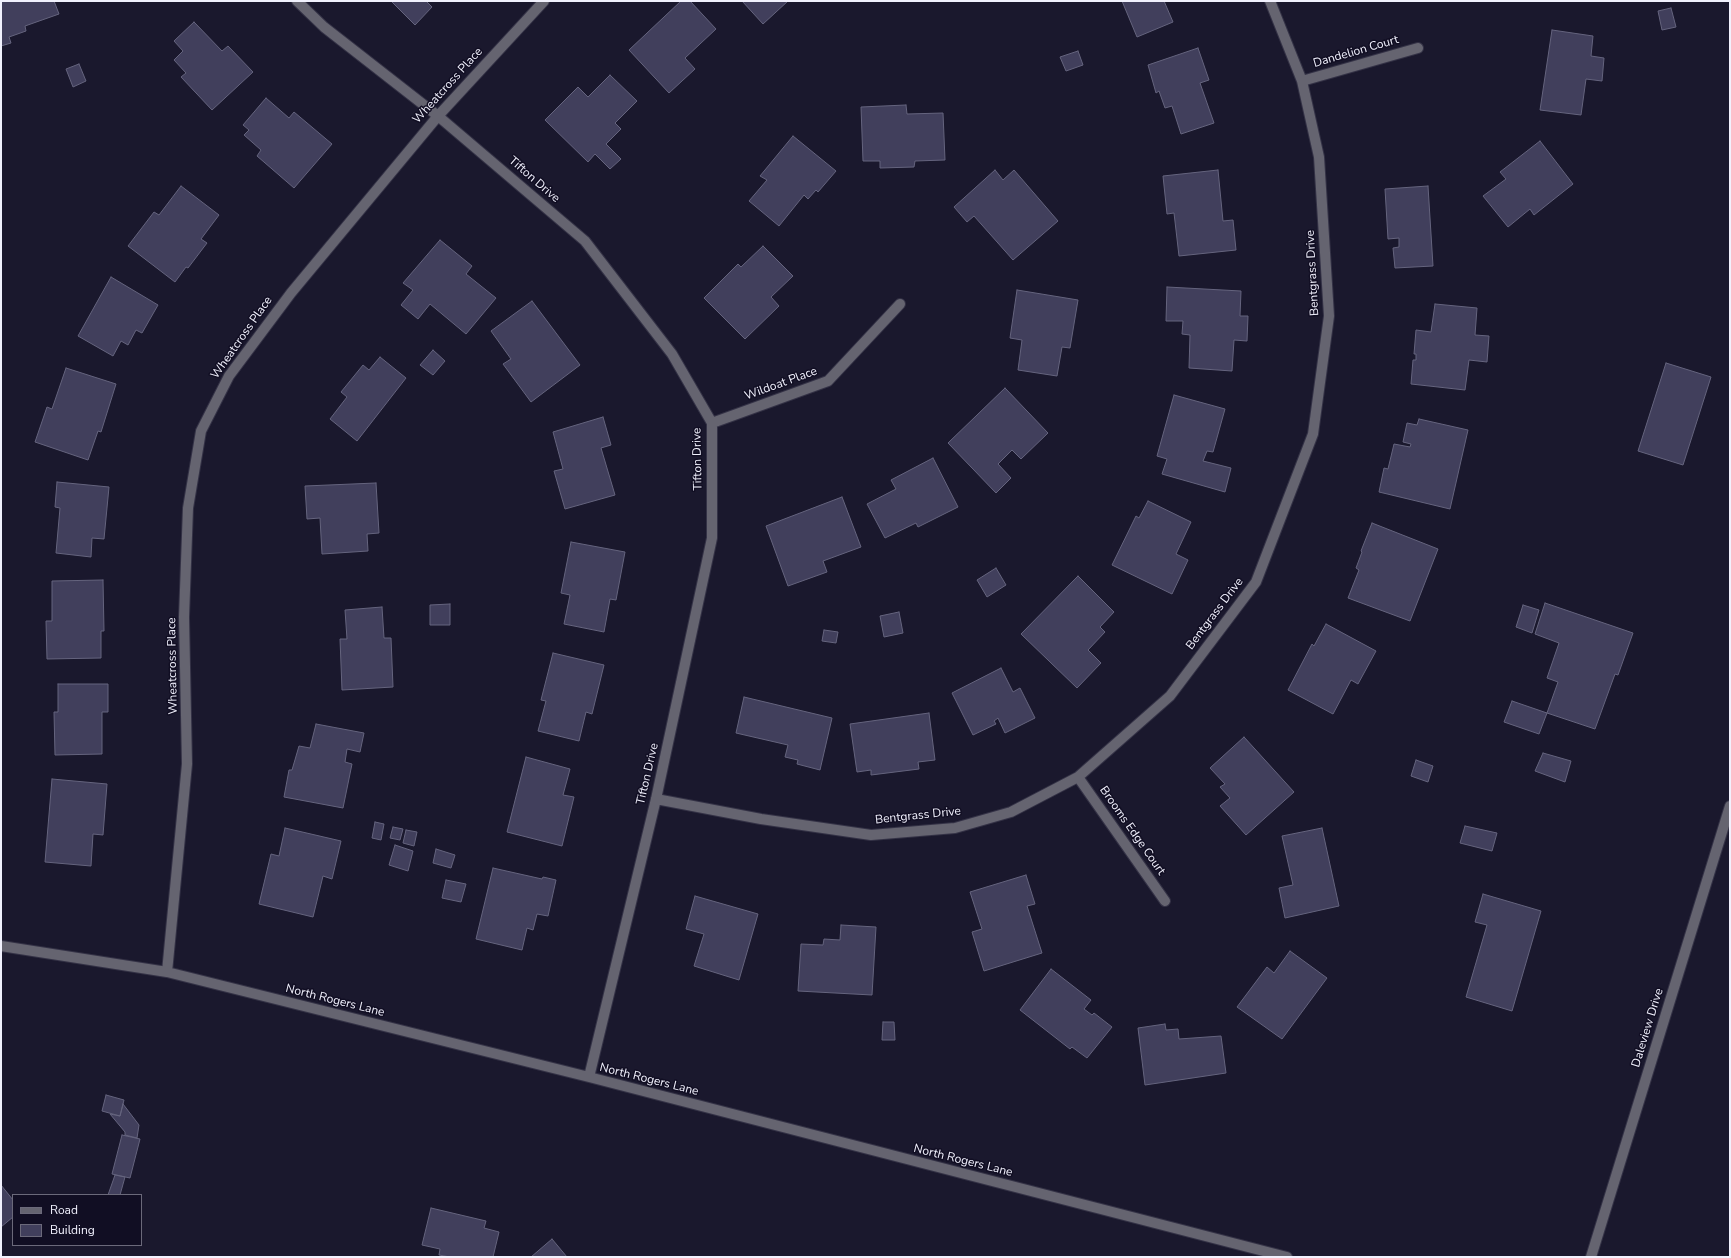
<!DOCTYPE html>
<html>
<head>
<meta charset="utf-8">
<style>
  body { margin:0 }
  #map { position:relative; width:1731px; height:1258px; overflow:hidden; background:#1a182d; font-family:"Nunito Sans",sans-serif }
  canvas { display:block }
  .frame { position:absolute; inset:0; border:2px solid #f1f1fd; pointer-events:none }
  .legend { position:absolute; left:12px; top:1194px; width:130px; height:52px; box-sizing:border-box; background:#110e23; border:1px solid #6b697a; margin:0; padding:5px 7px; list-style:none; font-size:12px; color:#f1f1fd }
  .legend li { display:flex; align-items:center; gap:8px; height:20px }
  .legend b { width:20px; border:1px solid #6b697a }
</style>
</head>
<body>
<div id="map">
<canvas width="1731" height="1258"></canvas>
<div class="frame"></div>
<ul class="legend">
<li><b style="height:5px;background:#656470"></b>Road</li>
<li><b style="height:11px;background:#413f5c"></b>Building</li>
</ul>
</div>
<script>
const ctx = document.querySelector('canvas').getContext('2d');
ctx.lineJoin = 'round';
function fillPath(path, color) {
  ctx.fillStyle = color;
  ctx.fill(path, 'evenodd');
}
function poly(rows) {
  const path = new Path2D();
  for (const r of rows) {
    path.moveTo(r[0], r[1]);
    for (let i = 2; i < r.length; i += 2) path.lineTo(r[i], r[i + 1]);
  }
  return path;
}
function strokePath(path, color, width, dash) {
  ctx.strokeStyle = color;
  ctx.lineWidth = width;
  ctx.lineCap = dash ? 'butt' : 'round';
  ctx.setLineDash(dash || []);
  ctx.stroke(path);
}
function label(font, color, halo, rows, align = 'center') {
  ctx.font = font + ' "Nunito Sans",sans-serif';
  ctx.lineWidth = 3;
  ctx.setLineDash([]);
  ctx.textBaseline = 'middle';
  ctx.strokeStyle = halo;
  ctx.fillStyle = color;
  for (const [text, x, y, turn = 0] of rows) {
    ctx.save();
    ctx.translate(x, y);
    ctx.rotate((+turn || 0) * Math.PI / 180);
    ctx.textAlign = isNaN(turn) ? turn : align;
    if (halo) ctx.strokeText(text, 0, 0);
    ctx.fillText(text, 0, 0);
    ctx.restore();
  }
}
const building = poly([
  [1,1,54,1,59,14,25,26,26,31,9,37,11,43,1,46,1,1],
  [391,1,426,1,432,7,415,25,391,1],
  [681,1,690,1,716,29,685,58,695,69,669,93,629,50,681,1],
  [742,1,788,1,763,24,742,1],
  [1122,1,1164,1,1173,22,1137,37,1122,1],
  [1671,8,1676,27,1662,30,1658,11,1671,8],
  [194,22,222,51,228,46,253,72,212,110,181,77,186,73,174,60,183,51,174,41,194,22],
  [1552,30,1593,36,1591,56,1604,58,1602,81,1586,79,1581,115,1540,110,1552,30],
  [1198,48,1209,80,1200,83,1214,123,1181,134,1172,106,1165,108,1159,91,1156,93,1148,65,1198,48],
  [1078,51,1083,65,1066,71,1060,57,1078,51],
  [79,64,86,81,73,87,66,69,79,64],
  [610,75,637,101,615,123,621,129,606,144,621,159,610,169,595,154,588,162,545,120,578,87,588,97,610,75],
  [266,98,289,118,294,112,332,144,294,188,257,156,261,150,244,135,249,130,243,125,266,98],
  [906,105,907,114,943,113,945,160,915,161,914,167,880,168,880,161,863,161,861,107,906,105],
  [793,136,836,171,818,192,816,190,808,199,804,195,779,226,749,201,767,180,760,176,793,136],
  [1540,141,1573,184,1534,215,1530,209,1508,227,1483,196,1506,179,1500,172,1540,141],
  [995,170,1003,180,1014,170,1058,221,1013,260,974,216,967,222,954,207,995,170],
  [1218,170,1223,221,1233,220,1236,250,1179,256,1174,213,1167,214,1163,176,1218,170],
  [181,186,219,215,201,239,207,243,188,268,186,267,175,282,128,246,154,212,159,215,181,186],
  [1428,186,1433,266,1395,268,1393,248,1399,247,1399,238,1388,239,1385,189,1428,186],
  [440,240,472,266,466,274,496,298,466,334,430,304,418,319,401,305,413,290,403,283,440,240],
  [763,246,793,276,771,297,779,306,745,339,704,298,738,264,741,267,763,246],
  [111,277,158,305,142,333,136,330,128,345,121,341,113,356,78,336,111,277],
  [1167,287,1241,291,1240,316,1248,316,1247,341,1234,340,1232,371,1189,368,1190,335,1182,334,1183,321,1166,321,1167,287],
  [1017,290,1078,300,1070,348,1062,347,1057,376,1018,370,1022,340,1010,338,1017,290],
  [532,301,580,365,531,402,503,364,511,359,491,331,532,301],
  [1435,304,1477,308,1475,335,1489,336,1487,362,1469,360,1465,390,1411,384,1413,360,1416,360,1416,354,1414,354,1416,330,1431,332,1435,304],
  [433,350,445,361,433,375,420,365,433,350],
  [380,357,406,378,357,441,330,419,347,397,341,392,363,365,369,370,380,357],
  [1666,363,1711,377,1683,465,1638,451,1666,363],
  [66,368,116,384,101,432,98,431,88,460,35,442,47,407,52,409,66,368],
  [1005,388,1048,433,1021,459,1012,450,998,464,1011,478,996,493,948,443,1005,388],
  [1174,395,1225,409,1213,452,1207,451,1203,461,1231,468,1225,492,1162,474,1167,459,1157,456,1174,395],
  [603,417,611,445,601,448,615,495,565,509,554,471,563,469,553,432,603,417],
  [1419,419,1468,430,1450,509,1379,492,1384,468,1388,469,1394,444,1410,447,1411,444,1403,442,1407,423,1417,425,1419,419],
  [933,458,958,507,918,527,916,523,885,538,867,504,896,489,891,480,933,458],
  [57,482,109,487,104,539,92,538,91,557,56,553,60,508,55,507,57,482],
  [376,483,379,533,367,534,368,551,322,554,320,518,307,519,305,486,376,483],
  [842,497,861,547,823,561,827,572,788,586,766,526,842,497],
  [1148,501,1191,522,1176,554,1188,560,1172,594,1112,565,1136,516,1139,518,1148,501],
  [1372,523,1438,549,1410,621,1348,598,1359,570,1356,568,1362,552,1361,551,1372,523],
  [571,542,625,552,616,600,610,599,604,632,564,624,570,595,561,593,571,542],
  [996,568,1006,585,987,597,977,580,996,568],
  [1078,576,1114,612,1100,627,1105,632,1088,650,1101,663,1077,688,1021,634,1078,576],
  [103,580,104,631,101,631,101,658,47,659,46,621,52,621,52,581,103,580],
  [1545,603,1633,633,1618,675,1615,674,1595,729,1547,713,1558,682,1547,678,1559,643,1535,634,1545,603],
  [450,604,450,625,430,625,430,605,450,604],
  [1523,605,1539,610,1532,633,1516,627,1523,605],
  [382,607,384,638,391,638,393,687,342,690,340,639,347,639,345,610,382,607],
  [899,612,903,633,884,637,880,616,899,612],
  [1326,624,1376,651,1358,684,1351,680,1333,714,1288,690,1312,644,1314,646,1326,624],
  [824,630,838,632,836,643,822,641,824,630],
  [553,653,604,665,592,714,586,712,579,741,538,731,546,701,541,700,553,653],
  [1001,668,1013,692,1020,688,1035,718,1005,733,998,718,994,721,996,724,973,735,952,693,1001,668],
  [58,684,108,684,108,712,102,712,102,754,55,755,54,712,58,712,58,684],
  [744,697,832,718,820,770,797,764,798,760,785,757,788,745,736,733,744,697],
  [1512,701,1547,713,1539,734,1504,722,1512,701],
  [929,713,935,760,918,762,919,769,871,775,871,770,857,772,850,724,929,713],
  [316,724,364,733,360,752,347,749,345,762,352,764,343,808,284,797,289,770,292,770,299,746,310,748,316,724],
  [1244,737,1294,792,1246,835,1220,806,1230,798,1220,787,1225,784,1210,768,1244,737],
  [1543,753,1571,761,1565,782,1535,771,1543,753],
  [526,757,570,769,563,795,574,797,562,846,507,832,526,757],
  [1416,760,1433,766,1428,782,1411,776,1416,760],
  [52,779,107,784,103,835,93,834,91,866,45,862,52,779],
  [375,822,384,824,381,840,372,838,375,822],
  [1465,826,1497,833,1492,851,1460,843,1465,826],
  [393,827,403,829,400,840,390,838,393,827],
  [285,828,341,841,332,879,323,876,313,917,259,904,271,854,279,856,285,828],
  [1322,828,1339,906,1285,918,1279,888,1293,885,1282,836,1322,828],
  [406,830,417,832,414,846,403,843,406,830],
  [395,845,413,851,408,871,389,865,395,845],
  [436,849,455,855,451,868,433,863,436,849],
  [493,868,542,879,543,877,556,880,548,916,537,914,533,930,527,928,522,950,476,939,493,868],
  [1026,875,1035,904,1027,906,1042,953,984,971,972,932,982,929,970,892,1026,875],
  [446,880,466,884,461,902,442,898,446,880],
  [1483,894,1541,911,1512,1011,1466,997,1487,925,1475,922,1483,894],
  [695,896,758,914,739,980,694,966,704,934,686,929,695,896],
  [841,925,876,927,872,995,798,991,801,944,823,945,824,939,840,940,841,925],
  [1290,951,1327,978,1282,1039,1237,1007,1267,967,1274,973,1290,951],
  [1051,969,1091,1000,1084,1009,1092,1015,1094,1013,1112,1027,1087,1058,1072,1047,1070,1049,1020,1010,1051,969],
  [883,1022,894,1022,895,1040,882,1040,883,1022],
  [1165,1024,1166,1030,1178,1029,1179,1039,1221,1036,1226,1073,1145,1085,1138,1028,1165,1024],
  [106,1095,124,1100,120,1116,102,1111,106,1095],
  [123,1104,139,1125,137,1138,125,1135,125,1132,110,1114,120,1116,123,1104],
  [122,1135,140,1139,130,1178,112,1174,122,1135],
  [115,1175,125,1177,120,1195,108,1195,115,1175],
  [1,1185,13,1200,13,1217,1,1227,1,1185],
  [431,1208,486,1221,484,1228,499,1232,493,1257,450,1257,439,1255,440,1249,422,1245,431,1208],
  [552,1239,567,1257,531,1257,552,1239]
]);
fillPath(building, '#413f5c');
strokePath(building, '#65647e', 1);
const minor = poly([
  [297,1,324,27,438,116,585,241,672,354,712,423,712,538,656,799,589,1077],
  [1302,81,1418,48],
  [712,423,828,381,900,304],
  [1078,777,1165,901],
  [656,799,761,819,871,835,955,828,1011,812,1078,777,1170,696,1256,582,1313,434,1329,316,1319,157,1302,81,1270,1],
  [1,946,167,972,589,1077,1287,1257],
  [167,972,187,764,184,617,188,508,201,431,229,376,291,293,438,116,544,1],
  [1591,1257,1730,806]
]);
strokePath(minor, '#343246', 12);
strokePath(minor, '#656470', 10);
label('12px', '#f1f1fd', '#110e23', [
  ["Dandelion Court",1356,52,-16],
  ["Wheatcross Place",448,86,-48],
  ["Tifton Drive",534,180,41],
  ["Bentgrass Drive",1313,273,-93],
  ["Wheatcross Place",242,338,-55],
  ["Wildoat Place",781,384,-20],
  ["Tifton Drive",698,459,-91],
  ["Bentgrass Drive",1215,614,-53],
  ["Wheatcross Place",173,666,-91],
  ["Tifton Drive",648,774,-77],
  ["Bentgrass Drive",918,816,-6],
  ["Brooms Edge Court",1132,831,55],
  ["North Rogers Lane",335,1001,14],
  ["Daleview Drive",1648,1028,-73],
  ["North Rogers Lane",649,1080,14],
  ["North Rogers Lane",963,1161,14]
]);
</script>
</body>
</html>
